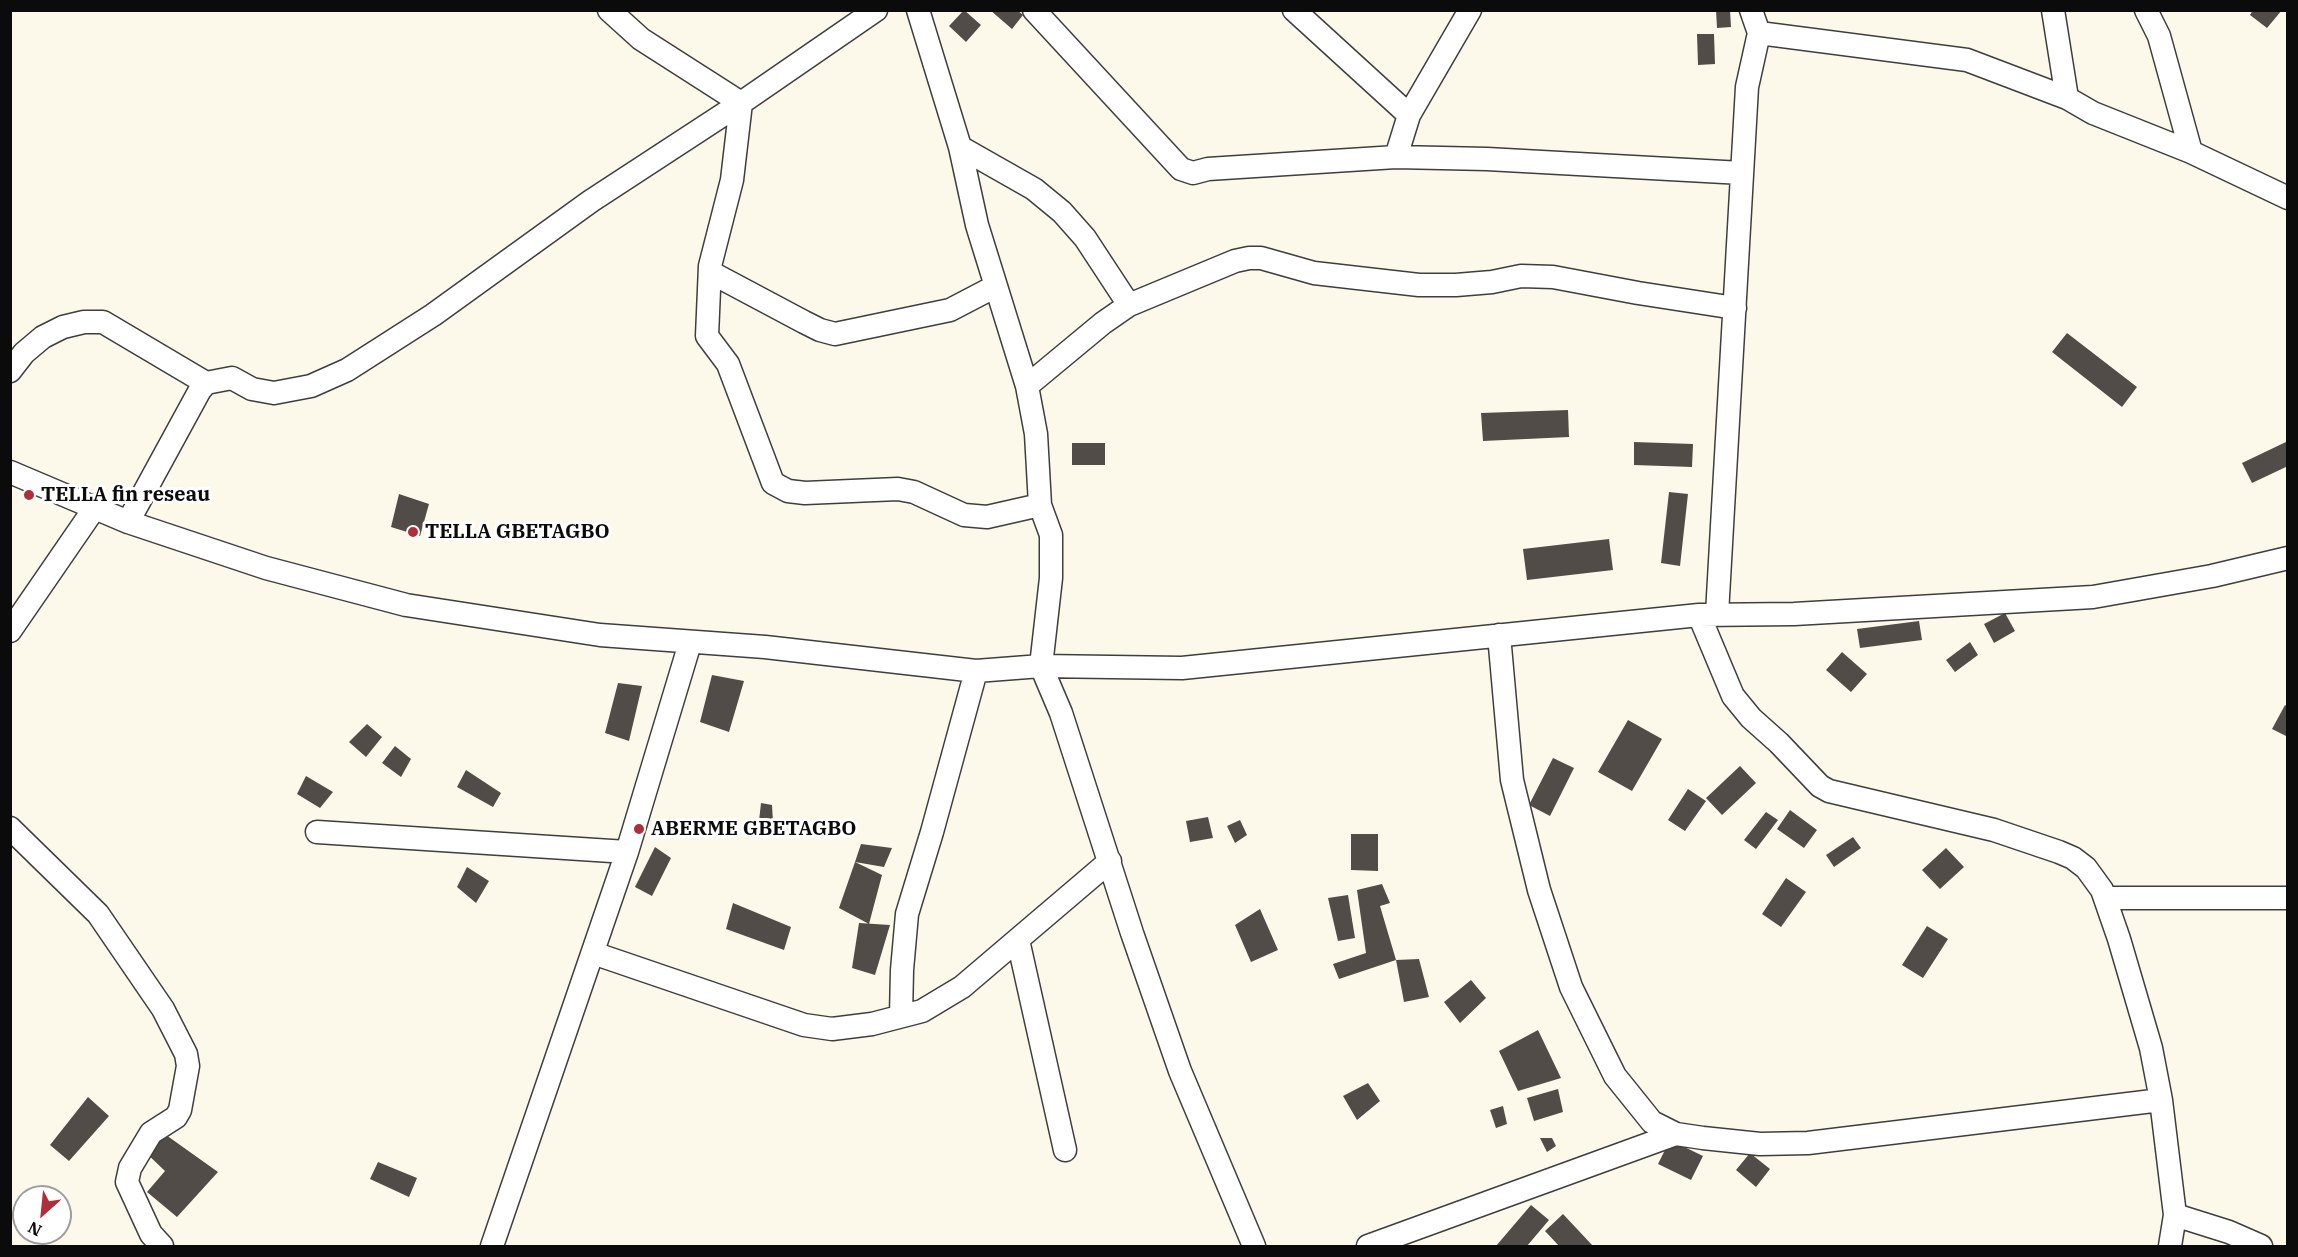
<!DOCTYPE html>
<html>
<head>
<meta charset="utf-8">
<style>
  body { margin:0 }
  #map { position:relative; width:2298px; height:1257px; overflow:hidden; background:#fdf9ea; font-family:"IBM Plex Serif",serif }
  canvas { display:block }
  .frame { position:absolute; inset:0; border:12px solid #0b0b0b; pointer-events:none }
  .north { position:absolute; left:12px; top:1185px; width:60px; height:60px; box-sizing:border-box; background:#fff; border:2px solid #9d9d9d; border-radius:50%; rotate:207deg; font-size:16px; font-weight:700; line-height:24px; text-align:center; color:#0b0b0b }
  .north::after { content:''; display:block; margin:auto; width:21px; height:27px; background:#af2e3b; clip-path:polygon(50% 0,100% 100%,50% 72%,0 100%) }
</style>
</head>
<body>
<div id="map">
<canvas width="2298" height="1257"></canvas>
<div class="frame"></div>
<div class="north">N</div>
</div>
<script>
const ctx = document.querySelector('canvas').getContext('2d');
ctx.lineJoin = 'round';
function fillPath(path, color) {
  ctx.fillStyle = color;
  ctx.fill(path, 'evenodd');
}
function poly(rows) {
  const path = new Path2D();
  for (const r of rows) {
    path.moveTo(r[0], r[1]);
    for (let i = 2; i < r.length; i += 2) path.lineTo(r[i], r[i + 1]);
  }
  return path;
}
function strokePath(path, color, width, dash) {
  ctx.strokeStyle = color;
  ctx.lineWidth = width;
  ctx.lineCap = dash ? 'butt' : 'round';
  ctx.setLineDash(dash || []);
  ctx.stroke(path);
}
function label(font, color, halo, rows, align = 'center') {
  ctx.font = font + ' "IBM Plex Serif",serif';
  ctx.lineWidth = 6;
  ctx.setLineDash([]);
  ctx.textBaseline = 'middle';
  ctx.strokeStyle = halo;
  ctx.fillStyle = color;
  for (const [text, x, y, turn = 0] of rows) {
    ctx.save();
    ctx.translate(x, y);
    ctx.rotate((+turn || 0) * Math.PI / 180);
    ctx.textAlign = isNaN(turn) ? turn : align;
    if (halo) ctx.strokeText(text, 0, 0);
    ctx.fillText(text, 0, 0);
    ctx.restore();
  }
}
fillPath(poly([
  [964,10,981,25,966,42,949,26],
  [990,10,1017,10,1023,15,1012,29],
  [1716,10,1730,10,1731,27,1717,28],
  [2253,10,2282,10,2267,28,2250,15],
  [1697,34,1714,34,1715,64,1698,65],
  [2067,333,2137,387,2122,407,2052,352],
  [1568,410,1569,437,1483,441,1481,413],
  [2288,441,2288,466,2252,483,2242,463],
  [1634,442,1693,444,1692,467,1634,465],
  [1072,443,1105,443,1105,465,1072,465],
  [1669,492,1688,494,1680,566,1661,563],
  [399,494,429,504,420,536,391,527],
  [1609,539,1613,570,1527,580,1523,549],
  [2005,613,2015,631,1994,643,1984,624],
  [1919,621,1922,640,1860,648,1857,629],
  [1970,642,1978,655,1955,672,1946,660],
  [1842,652,1867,674,1851,692,1826,670],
  [712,675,744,681,729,732,700,722],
  [618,683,642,686,629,741,605,733],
  [2285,705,2288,707,2288,737,2272,729],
  [1628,720,1662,739,1632,791,1598,772],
  [367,724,382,737,366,757,349,742],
  [395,746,411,759,401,777,382,763],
  [1553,758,1574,768,1550,816,1529,805],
  [1740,766,1756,783,1722,815,1706,798],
  [466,770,501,793,493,807,457,787],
  [306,776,333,792,320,808,297,794],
  [1688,789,1706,801,1685,831,1668,820],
  [761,803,772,805,773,822,759,821],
  [1790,810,1817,830,1804,848,1777,829],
  [1766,812,1778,820,1756,849,1744,840],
  [1208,817,1213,838,1190,842,1186,821],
  [1240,820,1247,835,1235,843,1227,826],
  [1351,834,1378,834,1378,871,1351,870],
  [1853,837,1861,848,1834,867,1826,855],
  [861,844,892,848,884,867,855,862],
  [655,847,671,858,652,896,635,887],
  [1946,848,1964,867,1940,889,1922,870],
  [855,862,882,875,869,924,839,908],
  [467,867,489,881,476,903,457,887],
  [1786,878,1806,892,1781,927,1762,914],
  [1382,884,1390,903,1380,906,1396,960,1339,979,1333,964,1366,953,1357,890],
  [1348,895,1355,938,1338,941,1328,898],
  [733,903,791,927,784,950,726,929],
  [1260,909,1278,950,1251,962,1235,925],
  [859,923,890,925,875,975,852,968],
  [1927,926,1948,939,1923,978,1902,965],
  [1419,959,1429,997,1404,1002,1396,960],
  [1471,980,1486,998,1460,1023,1444,1002],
  [1538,1030,1561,1078,1518,1091,1499,1051],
  [1368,1083,1380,1101,1357,1120,1343,1096],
  [1558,1089,1563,1112,1534,1121,1527,1098],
  [88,1097,109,1116,69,1161,50,1145],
  [1503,1106,1507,1124,1496,1128,1490,1110],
  [159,1130,218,1172,177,1217,147,1192,165,1171,143,1150],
  [1540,1138,1552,1138,1556,1146,1547,1152],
  [1670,1140,1703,1156,1691,1180,1658,1164],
  [1750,1153,1770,1169,1756,1187,1736,1170],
  [378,1162,417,1178,409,1197,370,1179],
  [1531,1205,1549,1220,1527,1246,1496,1246],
  [1563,1214,1593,1246,1559,1246,1545,1231]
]), '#524c48');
const street = poly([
  [609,10,641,39,741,103,732,180,710,266,707,336,728,364,773,483,788,491,805,493,898,489,914,492,964,515,987,517,1040,505],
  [918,10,960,147,977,225,1027,386,1036,434,1040,505,1051,535,1051,578,1041,666,1061,713,1132,933,1180,1071,1254,1246],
  [1034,10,1181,169,1193,173,1208,169,1396,157,1487,159,1742,173],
  [1294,10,1409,115],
  [2053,10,2067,98],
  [2146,10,2159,36,2191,152],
  [1759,33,1967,60,2067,98,2093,113,2191,152,2288,198],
  [960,147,1034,189,1062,212,1085,238,1129,305],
  [1396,157,1409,115,1470,10],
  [710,272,804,322,820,330,835,334,950,310,996,286],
  [10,371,24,353,43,337,63,327,84,322,103,322,206,383],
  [1027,386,1103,323,1129,305,1235,261,1249,258,1261,258,1314,273,1419,285,1456,285,1492,282,1521,276,1553,277,1638,293,1735,308],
  [10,472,128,522,266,568,406,605,600,635,765,647,976,671,1041,666,1182,668,1699,615,1794,614,2093,597,2212,576,2288,558],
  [128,522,200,390,206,383,232,378,252,389,274,393,311,386,347,370,433,315,591,201,741,103,876,10],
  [1717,614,1747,87,1759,33,1751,10],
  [1699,615,1733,696,1751,718,1779,743,1820,786,1829,791,1994,830,2059,852,2073,858,2086,868,2102,890,2119,939,2151,1048,2161,1100,2175,1215,2170,1246],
  [10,631,96,506],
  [1499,635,1512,780,1539,890,1571,987,1615,1076,1652,1122,1676,1134,1703,1138,1760,1144,1808,1143,2161,1100],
  [10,828,98,914,163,1009,186,1054,188,1066,180,1110,176,1117,151,1133,130,1168,127,1182,151,1234,162,1246],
  [317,832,627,852],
  [2105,898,2288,898],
  [1018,940,1065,1150],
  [593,953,804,1025,832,1029,872,1024,922,1011,962,987,1110,861],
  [901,1016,902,970,907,914,932,832,976,671],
  [2175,1215,2229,1232,2261,1246],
  [492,1246,627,852,690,643],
  [1368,1246,1676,1134]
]);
strokePath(street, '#3e3e3e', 25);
strokePath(street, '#fff', 22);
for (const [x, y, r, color] of [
  [29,495,6,"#af2e3b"],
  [413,532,6,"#af2e3b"],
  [639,829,6,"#af2e3b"]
]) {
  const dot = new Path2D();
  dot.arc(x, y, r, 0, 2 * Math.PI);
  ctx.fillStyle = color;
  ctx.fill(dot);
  strokePath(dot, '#fff', 2);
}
label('bold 20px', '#0b0b0b', '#fff', [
  ["TELLA fin reseau",41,495],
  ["TELLA GBETAGBO",425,532],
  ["ABERME GBETAGBO",651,829]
], 'left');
</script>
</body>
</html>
